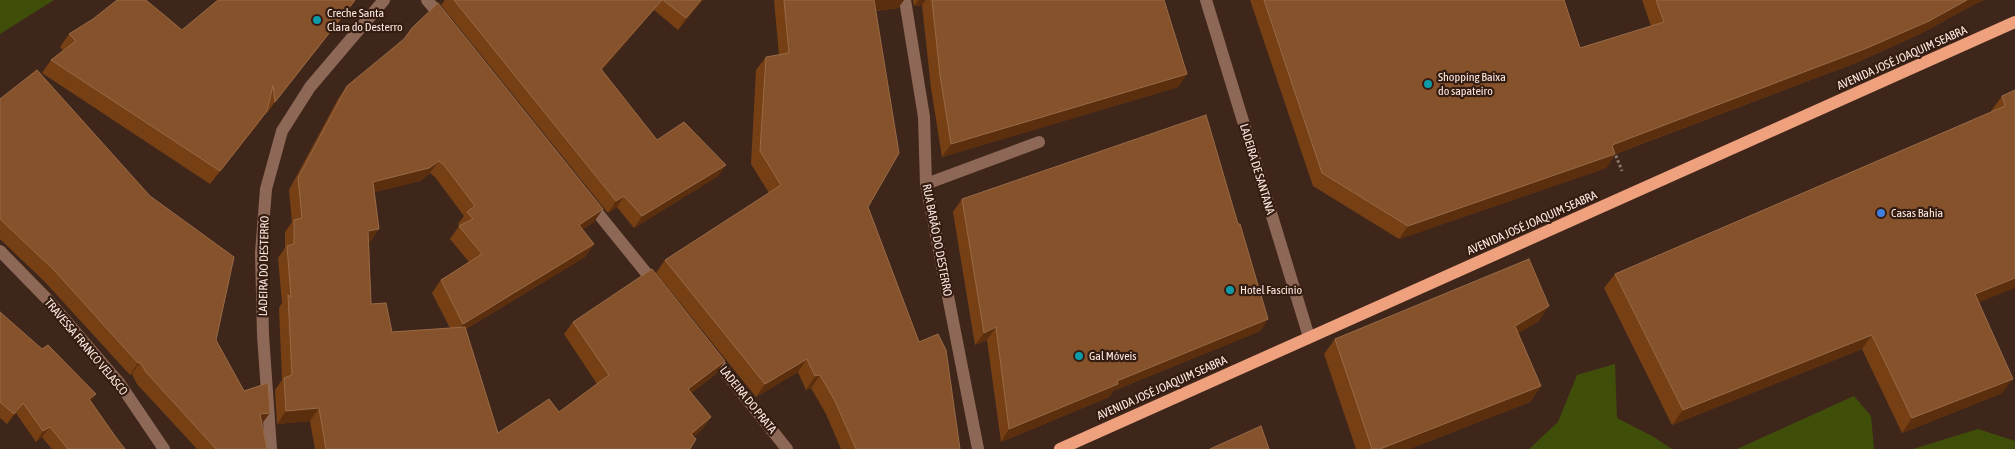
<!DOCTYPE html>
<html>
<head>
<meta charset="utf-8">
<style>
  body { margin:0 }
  canvas { display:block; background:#3f261b }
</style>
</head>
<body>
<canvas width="2015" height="449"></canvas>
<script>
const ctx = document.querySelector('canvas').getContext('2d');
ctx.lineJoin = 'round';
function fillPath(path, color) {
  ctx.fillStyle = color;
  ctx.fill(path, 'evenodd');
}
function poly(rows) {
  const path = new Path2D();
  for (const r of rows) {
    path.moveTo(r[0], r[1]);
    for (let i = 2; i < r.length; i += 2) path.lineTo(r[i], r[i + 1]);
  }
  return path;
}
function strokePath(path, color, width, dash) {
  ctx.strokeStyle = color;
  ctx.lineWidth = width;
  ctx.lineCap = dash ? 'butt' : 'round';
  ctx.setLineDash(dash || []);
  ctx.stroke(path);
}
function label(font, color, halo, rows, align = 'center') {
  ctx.font = font + ' "Asap Condensed",sans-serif';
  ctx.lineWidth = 4.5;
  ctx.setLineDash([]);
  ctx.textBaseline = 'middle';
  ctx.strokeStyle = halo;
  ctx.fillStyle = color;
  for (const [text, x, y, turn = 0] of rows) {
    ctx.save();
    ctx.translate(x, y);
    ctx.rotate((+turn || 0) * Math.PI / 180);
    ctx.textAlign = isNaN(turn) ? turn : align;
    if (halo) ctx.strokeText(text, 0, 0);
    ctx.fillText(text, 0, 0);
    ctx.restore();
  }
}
fillPath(poly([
  [0,0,54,0,0,34],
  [1615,364,1617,418,1652,436,1672,449,1529,449,1558,422,1577,375],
  [1854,396,1871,416,1874,449,1737,449],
  [1978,429,2015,441,2015,449,1913,449]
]), '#3f4f0a');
strokePath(poly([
  [1614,151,1622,171]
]), '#8e786f', 3, [2.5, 2.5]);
strokePath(poly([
  [427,0,445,21],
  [905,0,924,117,926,184,978,449],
  [1206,0,1309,337],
  [926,184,1039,142],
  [588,201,656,285],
  [0,251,47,299,120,384,164,449],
  [710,353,787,449],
  [271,449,263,335,261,253,266,189,282,131,310,87,384,0]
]), '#8e6857', 12);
strokePath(poly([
  [1060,449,2015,22]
]), '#efa17e', 12);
fillPath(poly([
  [218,0,356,0,265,115,265,114,258,124,210,184,42,73,51,60,63,50,60,47,69,34,182,30],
  [445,0,703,0,678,30,654,10,602,70,657,140,726,165,718,176,634,228,617,207,608,213,441,5],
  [774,0,904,0,898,8,876,11,868,207,960,449,841,449,826,414,811,388,806,390,798,372,756,397,656,273,665,260,769,193,751,164,756,70,766,57,779,55],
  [913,0,1164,0,1187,74,1178,87,942,157,931,88,922,5,914,6],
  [1250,0,1564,0,1580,48,1651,26,1642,0,1984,0,1975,4,1920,34,1858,62,1615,154,1606,168,1399,239,1313,186],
  [347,86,594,222,582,229,594,244,585,257,466,329,498,433,559,412,597,384,564,334,573,322,716,374,691,393,711,417,702,429,693,437,690,449,315,449,310,421,277,424,275,390,282,380,279,308,282,303,278,258,285,248,285,232,292,222,289,190,338,99],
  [430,173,435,177,464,216,458,224,459,226,450,239,469,262,441,280,432,293,450,328,392,332,371,304,369,242,370,242,379,229,374,192,420,181],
  [2015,90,1979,303,2002,393,1902,433,1862,349,1672,425,1604,288,1615,274,1991,112,1991,111,2002,96],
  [0,99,216,340,262,424,267,449,197,449,137,384,132,374,130,375,45,282,0,239],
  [962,199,1238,224,1268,319,1260,331,1113,391,1109,397,1001,442,987,340,975,345,953,212],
  [0,312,91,401,115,436,125,449,52,449,42,437,36,442,16,413,7,424,0,418],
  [1539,321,1518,333,1541,386,1530,402,1409,449,1356,449,1324,354,1335,339]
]), '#774014');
fillPath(poly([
  [355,0,356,0,265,115,275,102],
  [662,0,654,10,593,80,601,69],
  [701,0,703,0,678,30,686,18],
  [874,0,904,0,898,8,865,12],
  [918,0,926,0,922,5,914,6],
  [1967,0,1984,0,1975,4,1920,34,1858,62,1603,158,1612,145],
  [1187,74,1178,87,942,157,951,144],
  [267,111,258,124,210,184,220,171],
  [1615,154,1606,168,1399,239,1408,226],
  [439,161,430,173,420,181,364,195,373,182],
  [726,165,718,176,634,228,642,216],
  [624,196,617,207,608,213,616,201],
  [603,209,594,222,570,238,579,225],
  [379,229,370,242,359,244,368,231],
  [594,244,585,257,454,336,463,324],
  [2015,278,2015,288,1965,308,1975,294],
  [1549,306,1539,321,1505,341,1515,326],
  [1268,319,1260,331,1113,391,1109,397,1001,442,1009,429,1117,381],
  [996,327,987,340,975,345,984,333],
  [1872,335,1862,349,1672,425,1683,410],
  [807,359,798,372,756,397,765,384],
  [725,361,716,374,679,402,688,389],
  [140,362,132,374,130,375,138,363],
  [820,375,811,388,806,390,815,376],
  [2013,379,2002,393,1902,433,1912,418],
  [1541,386,1530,402,1409,449,1380,449],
  [96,394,89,404,89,399],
  [23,403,16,413,7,424,14,414],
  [319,408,310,421,277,424,286,411],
  [270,413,261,425,260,414],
  [711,417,702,429,682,446,691,434],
  [50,427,42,437,36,442,43,431]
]), '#5b2e0e');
const building = poly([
  [117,0,146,0,182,30,218,0,355,0,275,102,273,85,267,111,220,171,51,60,76,41,69,34,93,19,117,0],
  [454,0,662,0,601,69,657,140,684,122,726,165,642,216,624,196,616,201,454,0],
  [663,0,701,0,686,18,663,0],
  [784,0,874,0,899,153,868,207,919,342,938,334,946,350,960,449,856,449,835,401,820,375,815,376,807,359,765,384,665,260,781,185,760,151,766,57,789,53,784,0],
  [932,0,1164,0,1187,74,951,144,940,75,932,0],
  [1264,0,1564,0,1580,48,1664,22,1656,0,1967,0,1929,21,1867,48,1612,145,1615,154,1408,226,1322,173,1264,0],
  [438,3,603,209,579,225,594,244,463,324,441,280,482,254,459,226,473,219,467,212,475,206,444,165,439,161,429,168,373,182,379,229,368,231,371,304,386,303,392,332,465,327,498,433,549,399,559,412,609,375,573,322,652,269,725,361,688,389,711,417,691,434,696,439,690,449,326,449,319,408,286,411,284,378,292,375,288,295,291,297,287,246,294,244,294,220,302,218,298,178,347,86,404,39,412,28,438,3],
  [37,70,150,196,234,257,216,340,244,391,268,383,270,413,260,414,267,449,216,449,146,372,140,362,138,363,54,270,0,219,0,99,37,70],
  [2015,90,2015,278,1975,294,2013,379,1912,418,1872,335,1683,410,1615,274,2005,106,2002,96,2015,90],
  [1206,115,1238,224,1240,224,1268,319,1117,381,1118,384,1009,429,996,327,984,333,962,199,1206,115],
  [1529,259,1549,306,1515,326,1541,386,1380,449,1372,449,1335,339,1529,259],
  [0,312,42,349,48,345,96,394,89,399,115,436,125,449,68,449,50,427,43,431,23,403,14,414,0,402,0,312],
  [1261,426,1269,449,1210,449,1261,426]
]);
fillPath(building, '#85522b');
strokePath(building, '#986a47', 1);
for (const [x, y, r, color] of [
  [317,20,5,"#0f9aa8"],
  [1428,84,5,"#0f9aa8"],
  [1881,213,5,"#3f7fe0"],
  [1230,290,5,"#0f9aa8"],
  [1079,356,5,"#0f9aa8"]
]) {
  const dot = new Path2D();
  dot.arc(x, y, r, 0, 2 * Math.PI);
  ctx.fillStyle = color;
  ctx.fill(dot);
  strokePath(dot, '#351c11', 2);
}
label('12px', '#fbe9e2', '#351c11', [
  ["Creche Santa",327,13],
  ["Clara do Desterro",327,27],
  ["Shopping Baixa",1438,77],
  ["do sapateiro",1438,91],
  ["Casas Bahia",1891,213],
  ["Hotel Fascinio",1240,290],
  ["Gal Móveis",1089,356]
], 'left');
label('12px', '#fbe9e2', '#351c11', [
  ["AVENIDA JOSÉ JOAQUIM SEABRA",1902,58,-24],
  ["LADEIRA DE SANTANA",1257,169,73],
  ["AVENIDA JOSÉ JOAQUIM SEABRA",1532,223,-24],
  ["RUA BARÃO DO DESTERRO",937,240,79],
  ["LADEIRA DO DESTERRO",264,266,-89],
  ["TRAVESSA FRANCO VELASCO",86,347,50],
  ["AVENIDA JOSÉ JOAQUIM SEABRA",1162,388,-24],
  ["LADEIRA DO PRATA",748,400,51]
]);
</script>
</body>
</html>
